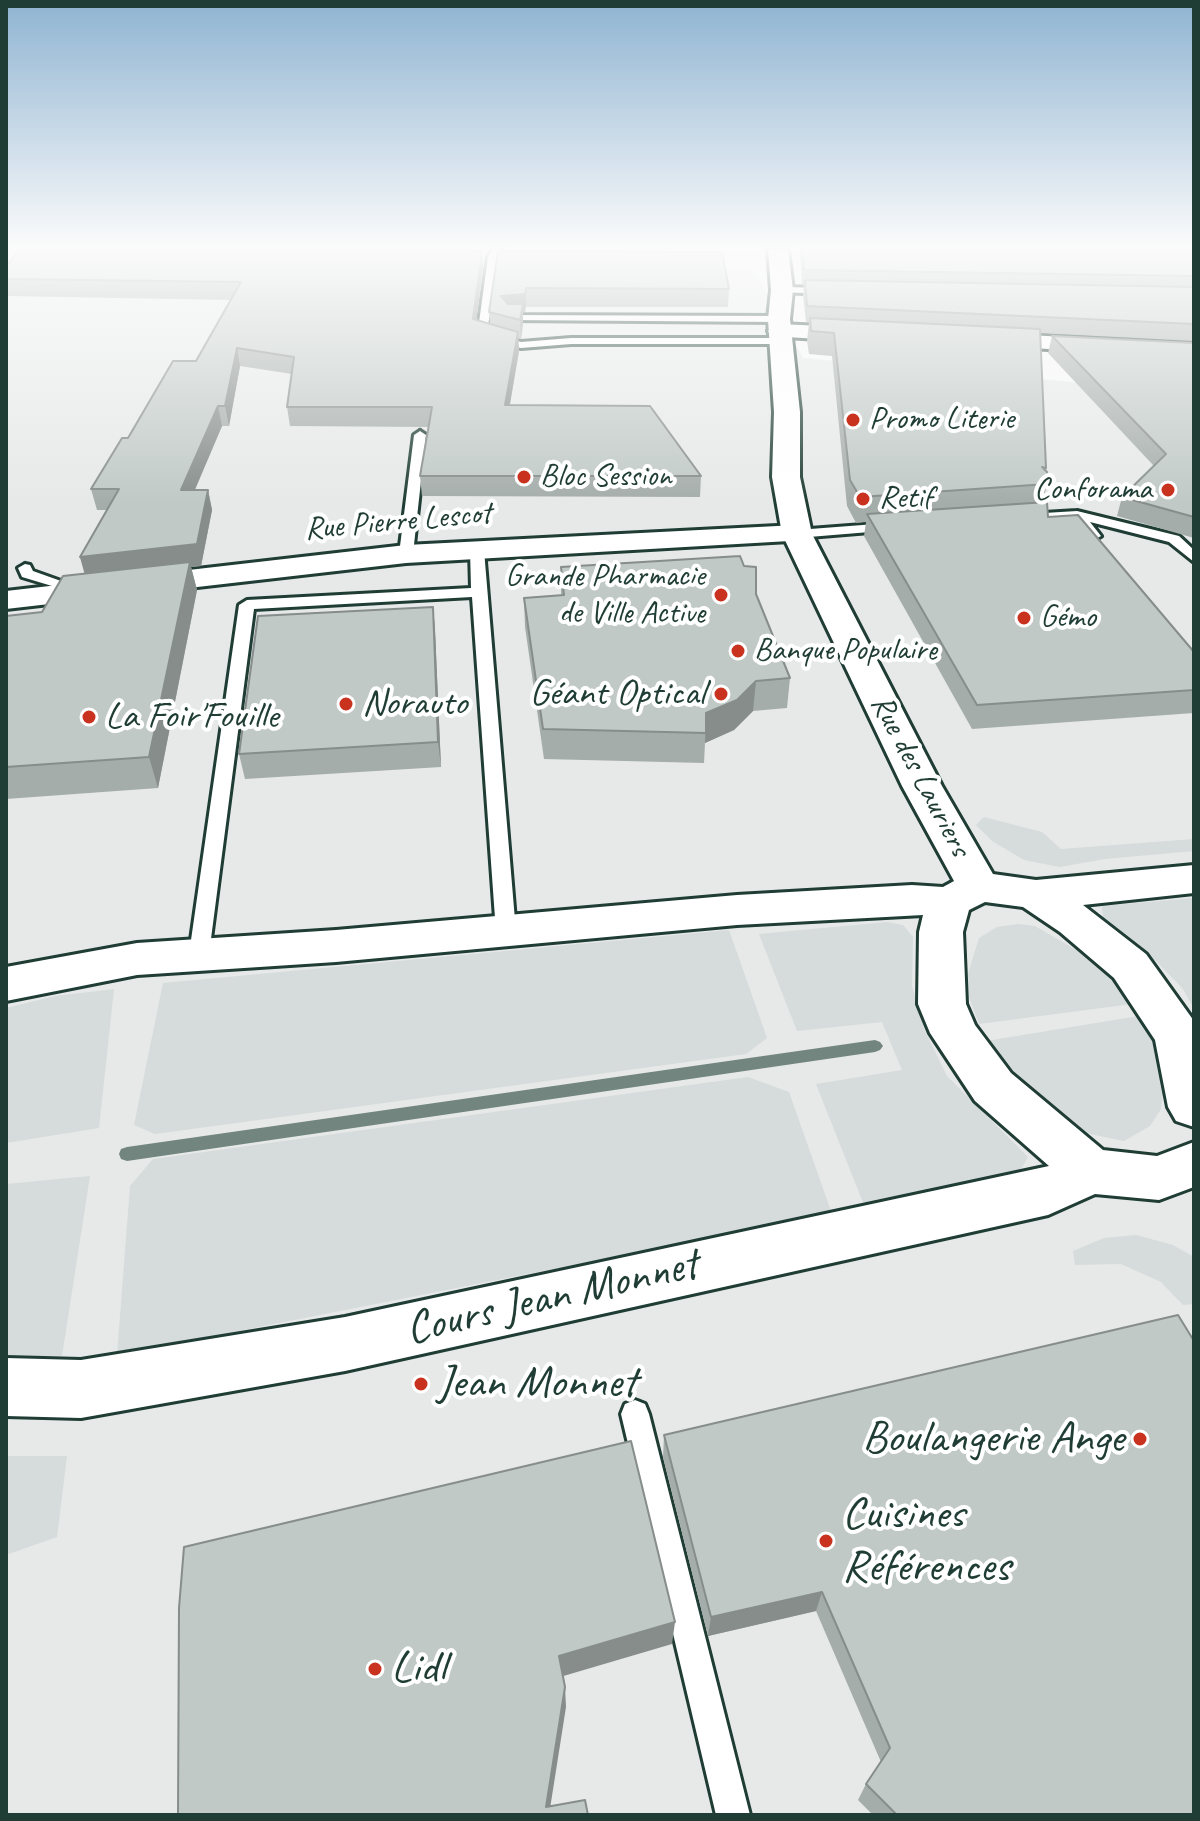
<!DOCTYPE html>
<html>
<head>
<meta charset="utf-8">
<style>
  body { margin:0 }
  #map { position:relative; width:1200px; height:1821px; overflow:hidden; background:#f6f7f7; font-family:Caveat,sans-serif }
  canvas { display:block }
  .frame { position:absolute; inset:0; border:8px solid #1f3d34; pointer-events:none }
</style>
</head>
<body>
<div id="map">
<canvas width="1200" height="1821"></canvas>
<div class="frame"></div>
</div>
<script>
const ctx = document.querySelector('canvas').getContext('2d');
ctx.lineJoin = 'round';
function fillPath(path, color) {
  ctx.fillStyle = color;
  ctx.fill(path, 'evenodd');
}
function poly(rows) {
  const path = new Path2D();
  for (const r of rows) {
    path.moveTo(r[0], r[1]);
    for (let i = 2; i < r.length; i += 2) path.lineTo(r[i], r[i + 1]);
  }
  return path;
}
function strokePath(path, color, width, dash) {
  ctx.strokeStyle = color;
  ctx.lineWidth = width;
  ctx.lineCap = dash ? 'butt' : 'round';
  ctx.setLineDash(dash || []);
  ctx.stroke(path);
}
function label(font, color, halo, rows, align = 'center') {
  ctx.font = font + ' Caveat,sans-serif';
  ctx.lineWidth = 8;
  ctx.setLineDash([]);
  ctx.textBaseline = 'middle';
  ctx.strokeStyle = halo;
  ctx.fillStyle = color;
  for (const [text, x, y, turn = 0] of rows) {
    ctx.save();
    ctx.translate(x, y);
    ctx.rotate((+turn || 0) * Math.PI / 180);
    ctx.textAlign = isNaN(turn) ? turn : align;
    if (halo) ctx.strokeText(text, 0, 0);
    ctx.fillText(text, 0, 0);
    ctx.restore();
  }
}
fillPath(poly([
  [6,249,669,249,667,267,753,269,803,358,1194,393,1194,1815,6,1815]
]), '#e6e9e8');
fillPath(poly([
  [984,817,1042,832,1061,849,1194,839,1194,851,1105,859,1060,867,1024,860,992,841,976,825],
  [1194,898,1194,1009,1183,989,1157,962,1103,918,1102,906],
  [887,922,903,925,913,937,912,986,924,1029,947,1076,1028,1157,1016,1178,866,1210,816,1084,902,1070,882,1022,797,1031,759,934],
  [1018,924,1035,926,1097,962,1132,1004,979,1024,969,997,968,974,979,938,997,927],
  [729,930,767,1038,746,1054,155,1134,134,1125,163,983],
  [114,989,99,1128,6,1143,6,1008,55,996],
  [1145,1015,1160,1056,1164,1082,1161,1109,1150,1126,1124,1141,1085,1133,1049,1110,986,1041],
  [748,1077,789,1092,832,1214,117,1355,130,1186,153,1159],
  [90,1176,62,1356,6,1359,6,1184],
  [1136,1235,1173,1245,1194,1257,1194,1304,1183,1305,1161,1282,1121,1264,1075,1265,1073,1251,1104,1238],
  [6,1456,67,1456,57,1537,6,1555]
]), '#d6dcdb');
fillPath(poly([
  [875,1040,880,1042,883,1046,880,1050,875,1052,127,1161,121,1159,119,1154,121,1149,127,1147,875,1040]
]), '#72857f');
const lane = poly([
  [493,249,502,249,498,257,487,333,521,342,571,338,780,338,785,341,780,344,571,344,521,348,477,337,488,257,493,249],
  [782,287,830,288,835,291,830,294,779,292,782,287],
  [505,315,779,316,784,319,779,322,509,320,505,315],
  [420,431,426,435,413,554,406,558,399,554,414,435,420,431],
  [1077,511,1179,536,1194,550,1194,562,1169,542,1090,522,1101,536,1094,540,1089,539,1073,519,1028,522,1021,518,1028,514,1077,511],
  [889,523,894,524,894,530,797,538,790,534,797,530,889,523],
  [477,546,484,550,516,932,513,937,499,937,496,932,472,597,254,609,209,954,199,961,192,959,189,954,239,605,247,600,471,588,470,550,477,546],
  [25,564,30,565,33,571,89,591,82,595,22,577,18,568,25,564],
  [635,1400,645,1404,649,1414,750,1815,716,1815,621,1414,625,1404,635,1400]
]);
const street = poly([
  [779,324,866,328,877,335,866,342,771,336,768,331,779,324],
  [984,333,1194,343,1194,357,976,345,973,340,984,333],
  [797,525,807,528,812,534,807,540,406,563,6,609,6,591,406,545,797,525]
]);
const secondary = poly([
  [768,249,788,249,793,290,790,319,800,412,800,477,812,534,942,786,993,874,1036,880,1194,865,1194,893,1083,905,1146,954,1194,1021,1194,1127,1176,1121,1168,1107,1155,1040,1114,978,1060,932,1023,907,985,902,969,910,963,932,966,1004,975,1025,1011,1073,1103,1150,1157,1156,1194,1142,1194,1187,1159,1200,1095,1194,1048,1215,345,1371,81,1418,6,1416,6,1358,81,1360,345,1317,1049,1166,975,1101,930,1033,918,1004,919,932,923,915,737,925,336,962,137,975,6,1001,6,967,137,943,336,930,737,895,912,885,943,887,954,881,902,786,782,534,772,477,774,412,768,319,771,290,768,249]
]);
strokePath(lane, '#1f3d34', 6);
strokePath(street, '#1f3d34', 6);
strokePath(secondary, '#1f3d34', 6);
fillPath(lane, '#fff');
fillPath(street, '#fff');
fillPath(secondary, '#fff');
fillPath(poly([
  [477,249,476,252,482,252,483,269,476,320,490,324,489,312,498,251,729,289,728,307,526,307,525,312,523,312,523,323,521,339,518,338,519,351,510,405,701,476,700,497,422,496,420,476,429,427,290,426,287,407,292,374,240,366,229,426,222,426,195,490,208,490,212,510,201,566,191,567,197,590,158,788,6,799,6,616,42,612,85,573,80,557,107,510,97,510,91,489,128,438,196,361,231,300,6,296,6,267],
  [800,249,1194,249,1194,341,1040,333,1047,484,1043,502,1048,517,1194,652,1194,713,972,729,864,536,866,522,856,523,847,506,832,356,809,354,807,341,809,322,806,322,803,296,804,285,802,285],
  [1052,336,1194,343,1194,538,1117,516,1122,497,1154,466,1048,353],
  [561,567,756,594,790,678,787,708,753,711,734,730,705,743,704,763,544,759,525,627,524,598,561,595],
  [433,607,435,630,441,767,245,779,239,754],
  [664,1435,1194,1815,873,1815,858,1800,866,1784,881,1762,816,1611,708,1636,663,1457]
]), '#a5adaa');
fillPath(poly([
  [482,252,483,269,474,337,473,319],
  [526,288,526,307,525,312,523,312,523,323,521,339,520,320,502,315,501,296],
  [518,332,519,351,506,425,505,405],
  [237,348,240,366,229,426,225,406],
  [218,406,222,426,186,510,181,490],
  [208,490,212,510,201,566,191,567,197,590,158,788,149,757,86,579,80,557],
  [433,607,435,630,441,767,438,742],
  [756,681,753,711,734,730,705,743,706,713],
  [822,1592,816,1611,708,1636,711,1617],
  [675,1622,672,1644,560,1677,559,1656],
  [565,1687,566,1707,549,1815,546,1807]
]), '#868d8b');
const building = poly([
  [20,249,472,249,472,252,482,252,473,319,518,332,505,405,650,406,701,476,420,476,432,407,287,407,294,357,237,348,225,406,218,406,181,490,208,490,197,544,80,557,119,489,91,489,122,438,128,438,173,361,196,361,241,282,6,279,6,267,20,249],
  [802,249,1194,249,1194,276,804,270,802,249],
  [498,251,722,252,729,289,526,288,525,294,501,296,508,304,523,304,520,320,489,312,498,251],
  [805,280,1194,287,1194,324,807,306,805,280],
  [810,318,1040,329,1046,468,1042,467,1047,472,1047,484,860,497,850,480,834,333,811,331,810,318],
  [1052,336,1194,343,1194,517,1122,497,1166,454,1052,336],
  [1047,502,1048,517,1078,515,1194,652,1194,690,977,705,867,514,1047,502],
  [740,556,744,566,756,567,756,594,790,678,756,681,737,700,706,713,706,733,543,729,524,598,564,595,561,567,740,556],
  [190,562,149,757,6,767,6,616,42,612,63,576,190,562],
  [433,607,438,742,239,754,258,616,433,607],
  [1178,1315,1194,1341,1194,1815,897,1815,866,1784,890,1748,822,1592,711,1617,664,1435,1178,1315],
  [631,1441,675,1622,559,1656,565,1687,546,1807,585,1800,588,1815,178,1815,179,1608,184,1547,631,1441]
]);
fillPath(building, '#c0c9c6');
strokePath(building, '#868d8b', 2);
const sky = ctx.createLinearGradient(0, 0, 0, 504);
sky.addColorStop(0, '#8fb4d2');
sky.addColorStop(0.49, '#fbfbfb');
sky.addColorStop(1, '#fbfbfb00');
ctx.fillStyle = sky;
ctx.fillRect(0, 0, 1200, 504);
for (const [x, y, r, color] of [
  [853,420,8,"#c8321e"],
  [524,477,8,"#c8321e"],
  [1168,490,8,"#c8321e"],
  [863,499,8,"#c8321e"],
  [721,595,8,"#c8321e"],
  [1024,618,8,"#c8321e"],
  [738,651,8,"#c8321e"],
  [721,694,8,"#c8321e"],
  [346,704,8,"#c8321e"],
  [89,717,8,"#c8321e"],
  [421,1384,8,"#c8321e"],
  [1140,1439,8,"#c8321e"],
  [826,1541,8,"#c8321e"],
  [375,1669,8,"#c8321e"]
]) {
  const dot = new Path2D();
  dot.arc(x, y, r, 0, 2 * Math.PI);
  ctx.fillStyle = color;
  ctx.fill(dot);
  strokePath(dot, '#fff', 3);
}
label('32px', '#1f3d34', '#fff', [
  ["Promo Literie",869,420],
  ["Bloc Session",540,477],
  ["Conforama",1152,490,"right"],
  ["Retif",879,499],
  ["Grande Pharmacie",705,577,"right"],
  ["de Ville Active",705,614,"right"],
  ["Gémo",1040,618],
  ["Banque Populaire",754,651]
], 'left');
label('32px', '#1f3d34', '#fff', [
  ["Rue Pierre Lescot",398,522,-5],
  ["Rue des Lauriers",920,776,62]
]);
label('38px', '#1f3d34', '#fff', [
  ["Géant Optical",705,694,"right"],
  ["Norauto",362,704],
  ["La Foir'Fouille",105,717]
], 'left');
label('46px', '#1f3d34', '#fff', [
  ["Cours Jean Monnet",552,1298,-13]
]);
label('46px', '#1f3d34', '#fff', [
  ["Jean Monnet",437,1384],
  ["Boulangerie Ange",1124,1439,"right"],
  ["Cuisines",842,1515],
  ["Références",842,1568],
  ["Lidl",391,1669]
], 'left');
</script>
</body>
</html>
